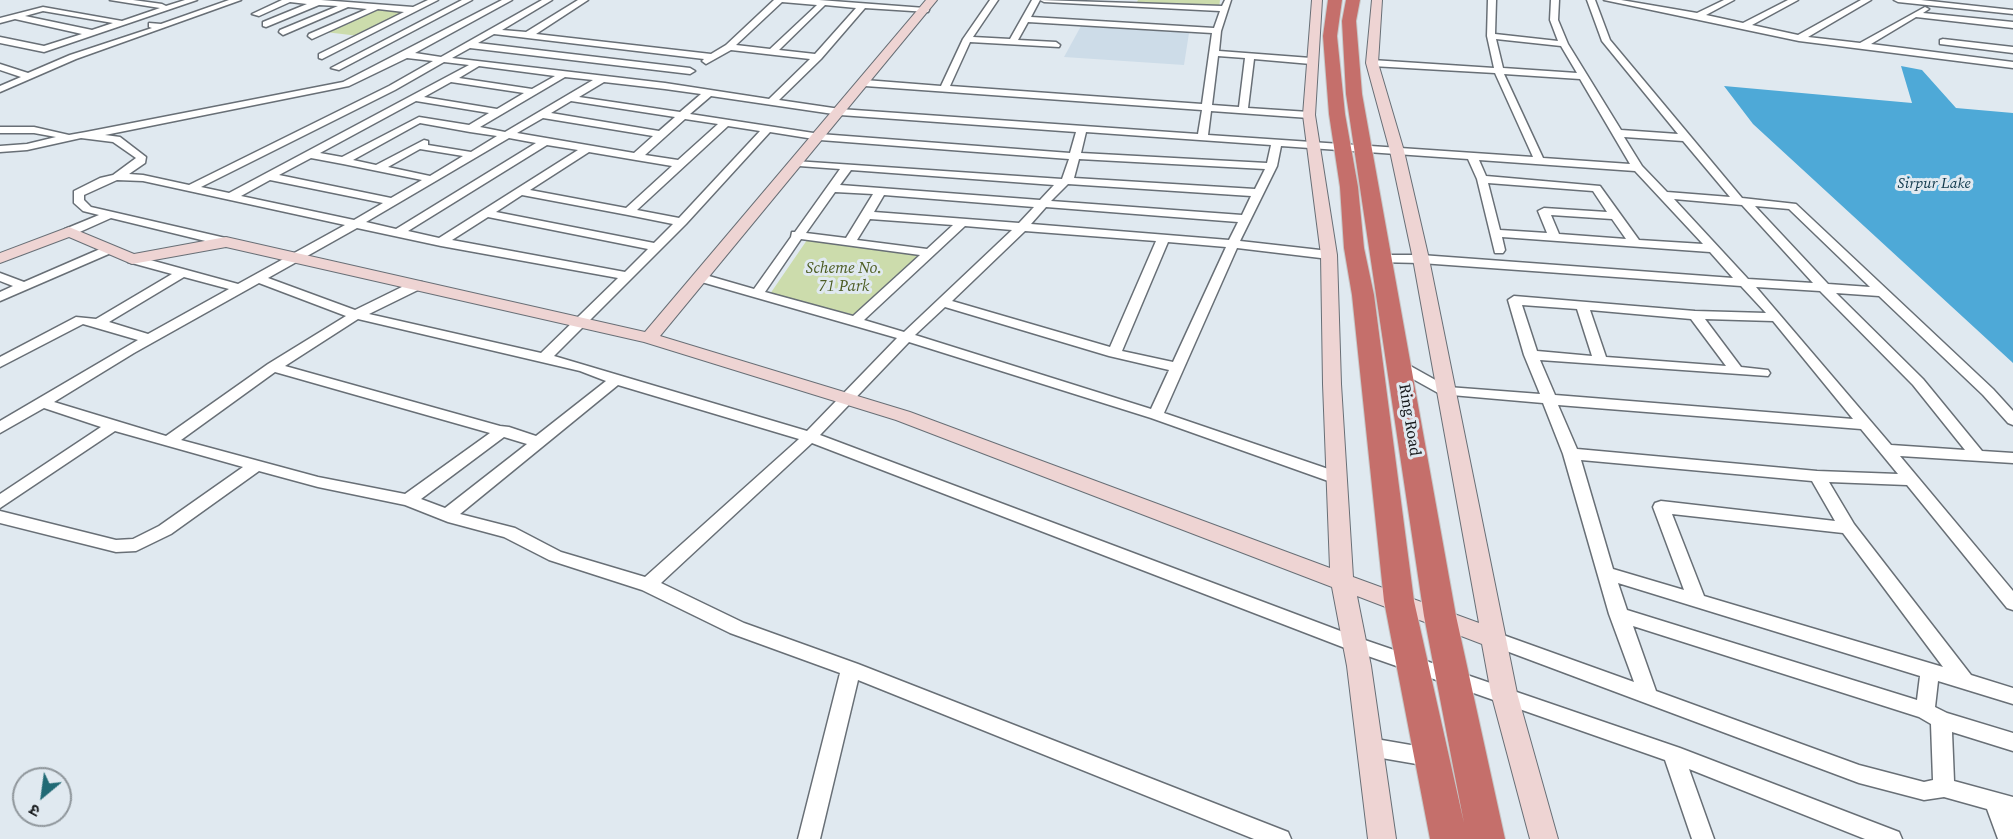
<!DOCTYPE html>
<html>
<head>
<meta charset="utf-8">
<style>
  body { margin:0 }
  #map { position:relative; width:2013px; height:839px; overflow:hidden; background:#e0e9f0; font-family:"Source Serif 4","Noto Sans Devanagari",serif }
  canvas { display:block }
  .north { position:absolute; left:12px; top:767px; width:60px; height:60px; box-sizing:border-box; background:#e0e9f0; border:2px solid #8f969b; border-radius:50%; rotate:209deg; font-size:16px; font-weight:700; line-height:24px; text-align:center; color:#16191b }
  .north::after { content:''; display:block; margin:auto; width:21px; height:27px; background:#216a75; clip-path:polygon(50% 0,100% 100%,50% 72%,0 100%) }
</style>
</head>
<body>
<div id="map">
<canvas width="2013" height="839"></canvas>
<div class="north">उ</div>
</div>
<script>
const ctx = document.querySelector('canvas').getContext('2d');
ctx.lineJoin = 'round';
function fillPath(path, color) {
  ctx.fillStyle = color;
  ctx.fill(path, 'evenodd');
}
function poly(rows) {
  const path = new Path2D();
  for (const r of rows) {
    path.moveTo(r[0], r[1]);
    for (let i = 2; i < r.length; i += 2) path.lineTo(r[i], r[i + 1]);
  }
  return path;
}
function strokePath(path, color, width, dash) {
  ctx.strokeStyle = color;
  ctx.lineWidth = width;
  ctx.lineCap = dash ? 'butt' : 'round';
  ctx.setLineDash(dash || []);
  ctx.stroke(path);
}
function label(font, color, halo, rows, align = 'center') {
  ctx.font = font + ' "Source Serif 4",serif';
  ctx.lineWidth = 6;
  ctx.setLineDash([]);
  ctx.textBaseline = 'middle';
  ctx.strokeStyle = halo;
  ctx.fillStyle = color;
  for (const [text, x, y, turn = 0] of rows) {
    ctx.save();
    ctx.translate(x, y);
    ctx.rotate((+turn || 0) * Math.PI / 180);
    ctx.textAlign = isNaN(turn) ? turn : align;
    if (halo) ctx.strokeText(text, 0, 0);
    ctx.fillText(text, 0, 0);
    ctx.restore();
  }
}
fillPath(poly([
  [1081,26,1189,33,1184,65,1064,57]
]), '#cddce8');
fillPath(poly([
  [1138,0,1220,0,1219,8,1136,4],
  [380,7,409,10,359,36,325,32],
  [807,240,921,256,855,315,770,294]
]), '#ccdcac');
fillPath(poly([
  [1901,66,1922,70,1956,108,2013,113,2013,363,1753,124,1724,86,1912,103]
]), '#4ea9d7');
const street = poly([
  [110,0,133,0,162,4,166,6,185,0,197,0,44,52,0,43,0,37,44,46,82,34,15,19,0,23,0,18,43,7,122,21,160,8,110,0],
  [43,11,113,23,92,30,25,16,43,11],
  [229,0,241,0,76,59,0,92,0,86,21,77,0,70,0,64,28,73,70,55,152,28,149,27,149,23,161,24,229,0],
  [282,0,321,0,413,7,428,0,438,0,322,59,319,58,319,54,404,12,378,9,312,39,308,36,309,34,367,9,348,7,283,35,279,32,280,30,338,6,319,5,266,27,263,26,263,22,307,4,290,2,259,16,252,14,282,0],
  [462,0,472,0,339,70,331,68,462,0],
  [502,0,512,0,415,53,441,57,542,0,552,0,502,30,526,32,578,0,588,0,536,34,711,54,726,45,774,0,819,0,925,8,929,10,928,12,865,8,821,59,779,100,840,109,1198,134,1202,110,865,86,860,83,865,80,941,86,963,39,990,0,998,0,973,37,1010,39,1032,0,1040,0,1031,17,1214,28,1220,11,1044,2,1040,0,1222,6,1225,0,1231,0,1221,31,1219,51,1311,58,1315,61,1311,64,1254,59,1248,108,1309,112,1314,115,1309,118,1211,111,1208,135,1533,157,1495,73,1372,66,1368,63,1372,60,1494,68,1487,36,1488,0,1496,0,1495,34,1558,41,1550,20,1551,0,1559,0,1558,20,1568,44,1621,130,1678,134,1602,41,1587,0,1595,0,1610,40,1742,198,1796,204,1993,389,2013,411,2013,425,2008,423,1983,395,1879,296,1836,293,1923,379,1982,451,2013,453,2013,463,1900,456,2013,591,2013,610,2007,608,1907,485,1829,482,1854,524,1971,675,2013,688,2013,704,1938,681,1935,707,1947,713,2013,733,2013,751,1952,732,1954,781,2013,797,2013,839,1998,839,1987,809,1944,797,1924,800,1859,783,1485,643,1483,638,1485,633,1492,631,1634,682,1609,614,1563,454,1543,403,1440,394,1395,369,1393,366,1395,363,1405,363,1448,387,1540,394,1524,355,1508,300,1514,296,1695,311,1766,313,1741,286,1421,263,1376,262,1374,259,1380,255,1421,255,1733,278,1710,252,1502,237,1505,250,1503,253,1495,253,1477,179,1468,159,1281,146,1277,166,1240,241,1329,251,1335,255,1329,259,1237,248,1164,413,1343,474,1345,478,1343,482,1331,482,1151,418,909,342,820,435,1359,638,1680,748,1899,832,1902,839,1865,839,1689,769,1714,839,1692,839,1665,760,1345,648,812,443,661,583,744,623,858,664,1288,832,1291,839,1254,839,858,680,820,839,798,839,840,673,730,633,642,590,549,560,504,537,448,522,405,505,318,487,259,471,171,534,136,551,116,552,0,523,0,511,116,540,133,539,159,526,243,467,115,431,0,508,0,494,101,427,44,408,0,433,0,421,138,340,83,324,0,367,0,357,76,317,96,319,172,274,128,262,128,256,132,255,238,284,345,225,143,181,117,180,84,195,84,200,91,207,230,239,232,242,226,246,111,218,73,235,65,235,65,229,99,215,83,211,74,203,74,191,100,178,113,175,136,158,113,142,81,138,27,150,0,152,0,146,27,144,56,137,34,133,0,133,0,127,34,127,69,135,86,132,343,82,502,0],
  [782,2,817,5,770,49,736,45,782,2],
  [825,5,856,8,815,54,779,50,825,5],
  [1028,22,1212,33,1202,104,950,86,970,42,1059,47,1060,45,1056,42,1018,40,1028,22],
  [494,34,704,59,702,61,706,64,731,50,810,59,769,99,665,83,452,58,470,48,690,74,695,71,690,68,478,43,494,34],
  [1496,39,1561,46,1577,73,1503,68,1496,39],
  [1218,56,1245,58,1239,107,1212,105,1218,56],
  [407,58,433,61,389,86,189,185,143,175,129,174,145,163,146,157,120,137,105,135,349,86,407,58],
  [444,62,469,65,229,193,201,187,395,90,444,62],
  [479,66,555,76,532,89,459,78,479,66],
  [1504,74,1580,79,1630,164,1543,158,1504,74],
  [565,77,593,80,505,132,480,127,565,77],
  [451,82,524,93,497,109,424,97,451,82],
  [604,82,665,89,701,94,680,112,579,97,604,82],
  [711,96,840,115,1076,132,1070,153,820,134,690,114,711,96],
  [416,101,489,113,469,125,419,117,342,157,320,153,416,101],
  [571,101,675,117,659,131,551,113,571,101],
  [543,118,653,136,634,153,517,133,543,118],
  [685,119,718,124,678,160,645,155,685,119],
  [420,123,470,132,497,136,471,152,428,145,428,141,424,140,376,165,353,160,420,123],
  [728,126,760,131,679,218,637,210,728,126],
  [770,132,820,140,1069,159,1062,179,795,161,795,165,799,166,840,169,795,232,792,232,791,237,754,289,702,274,696,278,698,281,897,338,807,431,554,356,686,224,770,132],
  [1086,132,1271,145,1267,163,1081,153,1086,132],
  [1624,137,1683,141,1730,197,1667,192,1642,166,1624,137],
  [509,138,536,143,396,229,366,222,509,138],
  [547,145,578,150,439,238,408,231,547,145],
  [420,149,463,156,430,176,388,167,420,149],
  [589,152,636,160,672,166,626,208,530,190,589,152],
  [311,158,343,164,422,180,391,198,279,175,311,158],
  [1079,159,1265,169,1255,189,1074,178,1079,159],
  [1479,160,1635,171,1703,244,1639,240,1600,186,1486,176,1479,160],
  [851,170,1054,185,1040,200,840,185,851,170],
  [270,180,383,203,354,220,241,196,270,180],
  [1488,183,1593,191,1607,212,1544,208,1538,211,1547,233,1500,230,1488,183],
  [1068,184,1251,196,1242,215,1051,201,1068,184],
  [835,192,873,194,846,238,806,233,835,192],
  [522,195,628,215,673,224,654,243,496,212,522,195],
  [884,195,1034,207,1019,223,874,212,884,195],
  [1674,199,1742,205,1813,283,1748,279,1674,199],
  [1755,206,1789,209,1870,287,1828,284,1755,206],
  [1046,207,1238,222,1229,240,1031,224,1046,207],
  [1551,215,1612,219,1626,239,1559,234,1551,215],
  [488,217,648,249,625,272,452,240,488,217],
  [870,219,953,225,927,249,857,240,870,219],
  [965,226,1012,230,904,332,864,320,965,226],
  [357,228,441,246,618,278,541,353,369,314,422,288,422,282,412,282,355,310,268,278,357,228],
  [1025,231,1156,241,1110,347,952,301,1025,231],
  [801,239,920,255,853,316,765,292,801,239],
  [1168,242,1226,247,1173,362,1122,351,1168,242],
  [184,277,229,289,148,334,109,322,184,277],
  [259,283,346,316,268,364,166,436,54,402,134,353,259,283],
  [1756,287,1820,291,1913,385,1965,450,1891,445,1756,287],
  [1522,305,1577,309,1592,356,1537,351,1522,305],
  [945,307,1109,356,1169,370,1151,409,915,335,945,307],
  [1590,310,1691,319,1726,366,1606,357,1590,310],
  [358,319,580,371,606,381,536,436,509,427,500,426,285,366,358,319],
  [1705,319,1773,321,1853,419,1555,395,1540,360,1768,376,1770,373,1768,370,1741,367,1705,319],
  [275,372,490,433,405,494,318,477,181,440,275,372],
  [618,385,799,439,645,577,561,552,515,528,460,514,618,385],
  [1558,405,1861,429,1898,474,1817,471,1577,449,1558,405],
  [504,437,527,444,445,508,421,499,504,437],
  [1581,460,1812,481,1835,521,1661,501,1655,503,1653,507,1684,590,1613,569,1581,460],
  [1672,514,1843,533,1943,667,1704,596,1672,514],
  [1618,583,1920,676,1917,700,1627,610,1618,583],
  [1633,626,1919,717,1931,724,1933,780,1924,782,1859,765,1656,691,1633,626],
  [1604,0,1621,0,1697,13,1724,0,1734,0,1706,15,1743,23,1788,0,1798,0,1752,25,1798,35,1861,0,1871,0,1808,37,1860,43,1925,7,1929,9,1923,13,2013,22,2013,28,1916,17,1871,44,2013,62,2013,68,1799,41,1604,0],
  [1894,0,1921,0,2013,10,2013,14,1898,2,1894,0],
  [1943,39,2013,47,2013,53,1940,44,1940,40,1943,39],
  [107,246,113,250,111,253,0,301,0,292,13,286,0,281,0,273,24,282,107,246],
  [1370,738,1434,749,1441,752,1444,758,1441,764,1434,767,1370,756,1363,753,1360,747,1363,741,1370,738]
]);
const secondary = poly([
  [926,0,937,0,660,336,910,412,1330,568,1323,384,1321,255,1303,115,1312,0,1322,0,1315,115,1337,255,1341,384,1353,577,1479,623,1413,259,1390,151,1366,63,1372,0,1382,0,1378,63,1404,151,1429,259,1517,693,1558,839,1530,839,1491,693,1482,644,1357,596,1371,666,1396,839,1368,839,1347,666,1332,587,896,420,644,342,226,247,132,264,69,237,0,263,0,253,69,227,134,254,226,237,645,332,926,0]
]);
const highway = poly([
  [1328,0,1342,0,1337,36,1345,114,1358,187,1364,248,1374,295,1414,601,1464,823,1424,616,1346,94,1342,21,1346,0,1360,0,1356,21,1362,94,1456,616,1505,839,1430,839,1384,601,1352,295,1344,248,1340,187,1329,114,1323,36,1328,0]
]);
strokePath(street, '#686f76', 3);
strokePath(secondary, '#686f76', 2);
strokePath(highway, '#c7c8c8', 2);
fillPath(street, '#fff');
fillPath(secondary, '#eed4d3');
fillPath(highway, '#c56f6b');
label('italic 15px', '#0d3649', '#e0e9f0', [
  ["Sirpur Lake",1934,184]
]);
label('italic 16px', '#4c5c22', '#e0e9f0', [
  ["Scheme No.",844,269],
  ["71 Park",844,287]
]);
label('16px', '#16191b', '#e0e9f0', [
  ["Ring Road",1409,420,81]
]);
</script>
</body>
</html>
